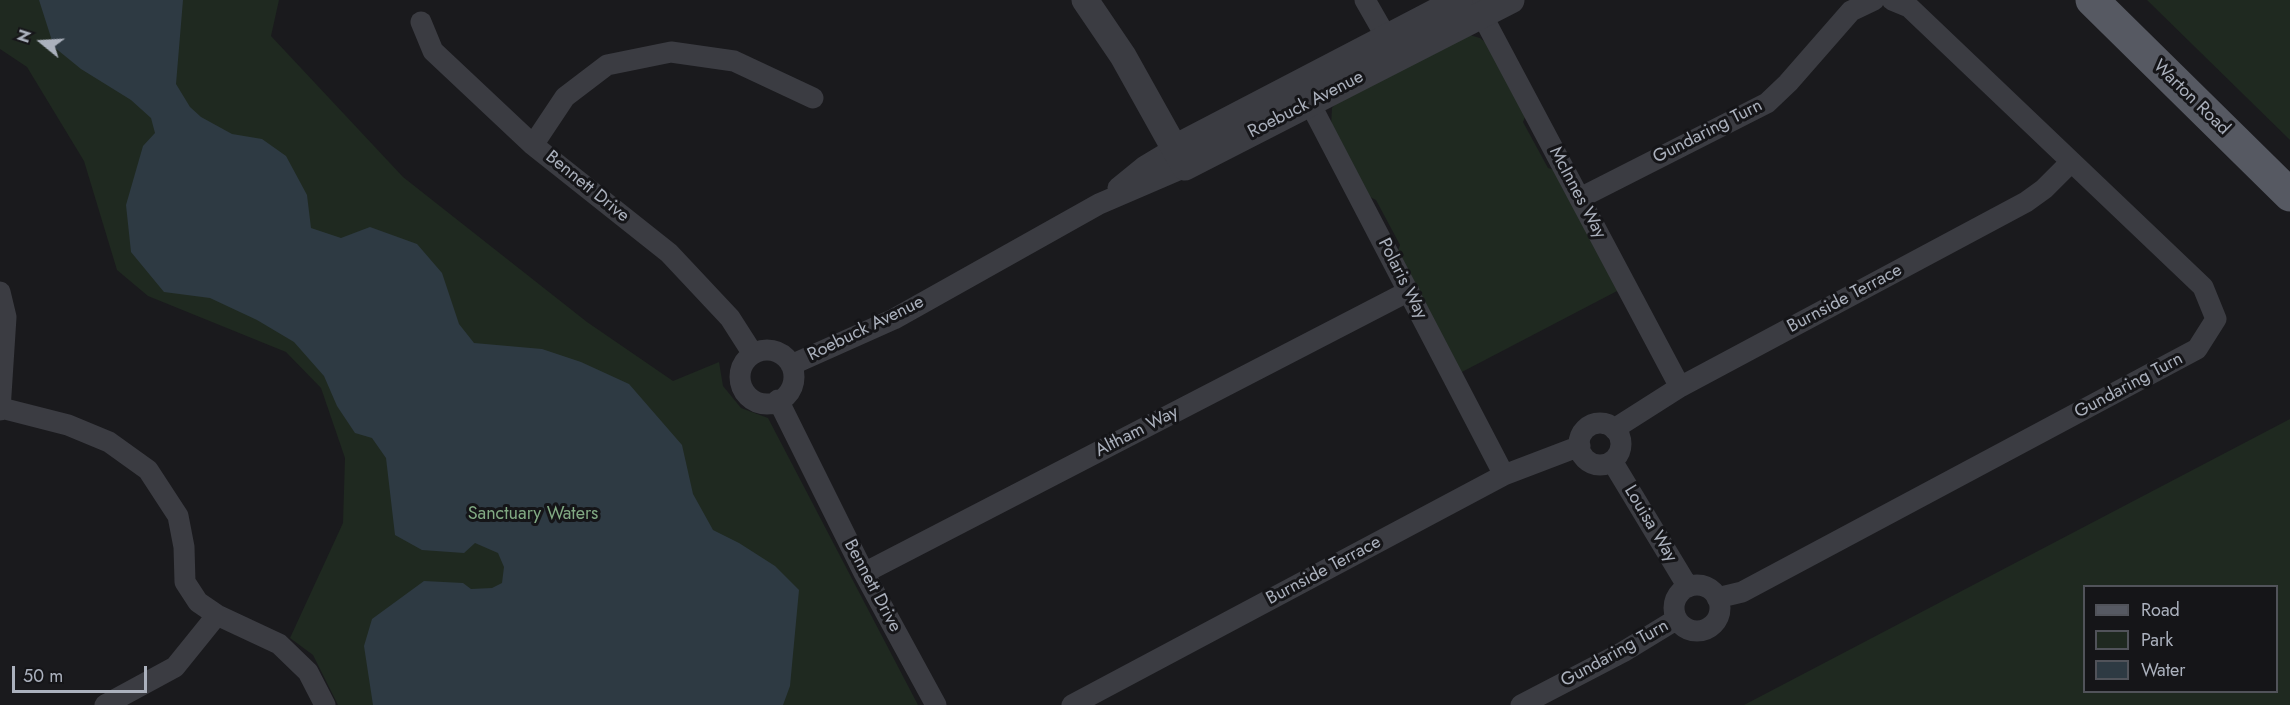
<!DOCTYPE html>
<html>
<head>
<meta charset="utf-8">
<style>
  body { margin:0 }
  #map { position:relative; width:2290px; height:705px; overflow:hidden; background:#1a1a1d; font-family:Jost,sans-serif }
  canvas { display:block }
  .legend { position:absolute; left:2083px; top:585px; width:195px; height:108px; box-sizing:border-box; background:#151518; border:2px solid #51535a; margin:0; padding:8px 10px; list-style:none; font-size:18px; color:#abb1bd }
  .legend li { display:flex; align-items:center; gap:12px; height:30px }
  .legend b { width:30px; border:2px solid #51535a }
  .north { position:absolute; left:12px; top:12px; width:60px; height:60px; -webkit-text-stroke:4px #151518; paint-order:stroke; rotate:288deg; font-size:16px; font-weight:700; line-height:24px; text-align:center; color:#abb1bd }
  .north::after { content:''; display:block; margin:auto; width:21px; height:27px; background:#abb1bd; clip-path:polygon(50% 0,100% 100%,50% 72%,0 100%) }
  .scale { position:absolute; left:12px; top:666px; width:135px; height:27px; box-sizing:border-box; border:3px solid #abb1bd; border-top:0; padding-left:8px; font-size:18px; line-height:21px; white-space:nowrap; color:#abb1bd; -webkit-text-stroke:4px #151518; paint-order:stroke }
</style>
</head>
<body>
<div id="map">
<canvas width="2290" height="705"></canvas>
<ul class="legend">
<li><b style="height:8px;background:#565962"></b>Road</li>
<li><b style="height:16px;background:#1f2920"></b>Park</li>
<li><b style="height:16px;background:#2e3a43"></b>Water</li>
</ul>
<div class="north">N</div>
<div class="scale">50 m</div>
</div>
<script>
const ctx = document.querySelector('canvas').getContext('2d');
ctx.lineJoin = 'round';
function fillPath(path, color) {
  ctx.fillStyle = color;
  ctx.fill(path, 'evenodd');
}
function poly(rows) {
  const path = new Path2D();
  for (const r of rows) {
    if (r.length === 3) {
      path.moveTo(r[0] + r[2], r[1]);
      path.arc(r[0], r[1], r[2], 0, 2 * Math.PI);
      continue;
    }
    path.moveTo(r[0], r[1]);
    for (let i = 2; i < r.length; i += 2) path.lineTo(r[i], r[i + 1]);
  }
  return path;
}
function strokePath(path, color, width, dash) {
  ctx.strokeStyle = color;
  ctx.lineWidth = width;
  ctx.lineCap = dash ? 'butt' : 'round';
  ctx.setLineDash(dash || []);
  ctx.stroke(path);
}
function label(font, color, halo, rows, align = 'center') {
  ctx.font = font + ' Jost,sans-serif';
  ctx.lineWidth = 6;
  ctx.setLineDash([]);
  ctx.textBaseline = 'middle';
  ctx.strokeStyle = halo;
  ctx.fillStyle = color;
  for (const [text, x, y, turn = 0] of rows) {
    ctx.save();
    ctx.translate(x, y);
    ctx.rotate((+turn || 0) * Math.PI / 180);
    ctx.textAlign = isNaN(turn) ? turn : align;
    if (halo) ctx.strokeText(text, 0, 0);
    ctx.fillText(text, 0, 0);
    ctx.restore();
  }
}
fillPath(poly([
  [0,0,279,0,271,36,403,177,587,322,673,381,719,362,723,386,741,408,768,418,918,705,338,705,313,655,290,638,343,523,345,458,321,388,286,352,148,296,117,270,84,161,27,67,0,49],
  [2147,0,2290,0,2290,140],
  [1466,34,1480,38,1491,47,1526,115,1523,122,1548,168,1554,170,1619,290,1460,373,1397,253,1400,245,1376,200,1366,195,1331,127,1332,108,1342,96],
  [2290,419,2290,705,1744,705],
  [2084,586,2276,586,2276,692,2084,692]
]), '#1f2920');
fillPath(poly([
  [39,0,183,0,176,84,190,107,201,117,232,134,262,139,286,156,307,195,311,228,341,238,370,227,417,244,442,273,459,324,474,343,542,349,581,362,629,384,682,445,693,494,713,530,739,543,775,566,799,590,790,686,783,705,373,705,364,646,372,619,424,581,463,583,471,589,492,588,502,583,504,567,498,553,475,543,464,553,422,550,395,535,386,458,372,438,355,433,337,406,324,376,294,342,257,320,210,298,164,292,131,252,126,205,143,146,155,133,151,118,131,100,81,69,54,47]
]), '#2e3a43');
strokePath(poly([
  [1365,0,1393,49],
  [1474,0,1680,387],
  [421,22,433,51,533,145,669,253,730,318,753,354],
  [1303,90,1504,475],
  [533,145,565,97,607,65,671,52,734,61,813,98],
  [1118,188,1145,166,1175,148],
  [1580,198,1767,103,1788,83,1851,11,1874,0],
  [0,292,6,317,0,410],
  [767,377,27],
  [791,365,894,319,1099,204,1185,167],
  [778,400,864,573,936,705],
  [1,408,68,425,109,442,148,470,178,516,184,547,185,582,198,602,217,615,279,644,308,672,325,705],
  [1600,444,21],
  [1614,429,1680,387,2026,202,2044,189,2071,162],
  [1612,461,1688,587],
  [864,573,1409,291],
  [1697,608,23],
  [1717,598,1742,592,2197,349,2216,319,2203,287,1909,7,1892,0],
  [105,705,175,667,217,615],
  [1072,705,1504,475,1580,446],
  [1521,705,1623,652,1677,619]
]), '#3b3c42', 21);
strokePath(poly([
  [1085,0,1123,56,1185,167,1511,0],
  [1175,148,1459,0]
]), '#3b3c42', 27);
strokePath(poly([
  [2092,0,2290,195]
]), '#565962', 33);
label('18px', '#abb1bd', '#151518', [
  ["Warton Road",2191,98,44],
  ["Roebuck Avenue",1306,105,-27],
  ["Gundaring Turn",1708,132,-27],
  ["Bennett Drive",587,187,39],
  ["McInnes Way",1577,193,62],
  ["Polaris Way",1402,279,63],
  ["Burnside Terrace",1845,299,-28],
  ["Roebuck Avenue",866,329,-26],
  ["Gundaring Turn",2129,386,-28],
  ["Altham Way",1137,432,-27],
  ["Louisa Way",1650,524,59],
  ["Burnside Terrace",1324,571,-28],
  ["Bennett Drive",872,586,62],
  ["Gundaring Turn",1615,654,-29]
]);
label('18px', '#81aa83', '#151518', [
  ["Sanctuary Waters",533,515]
]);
</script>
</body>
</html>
